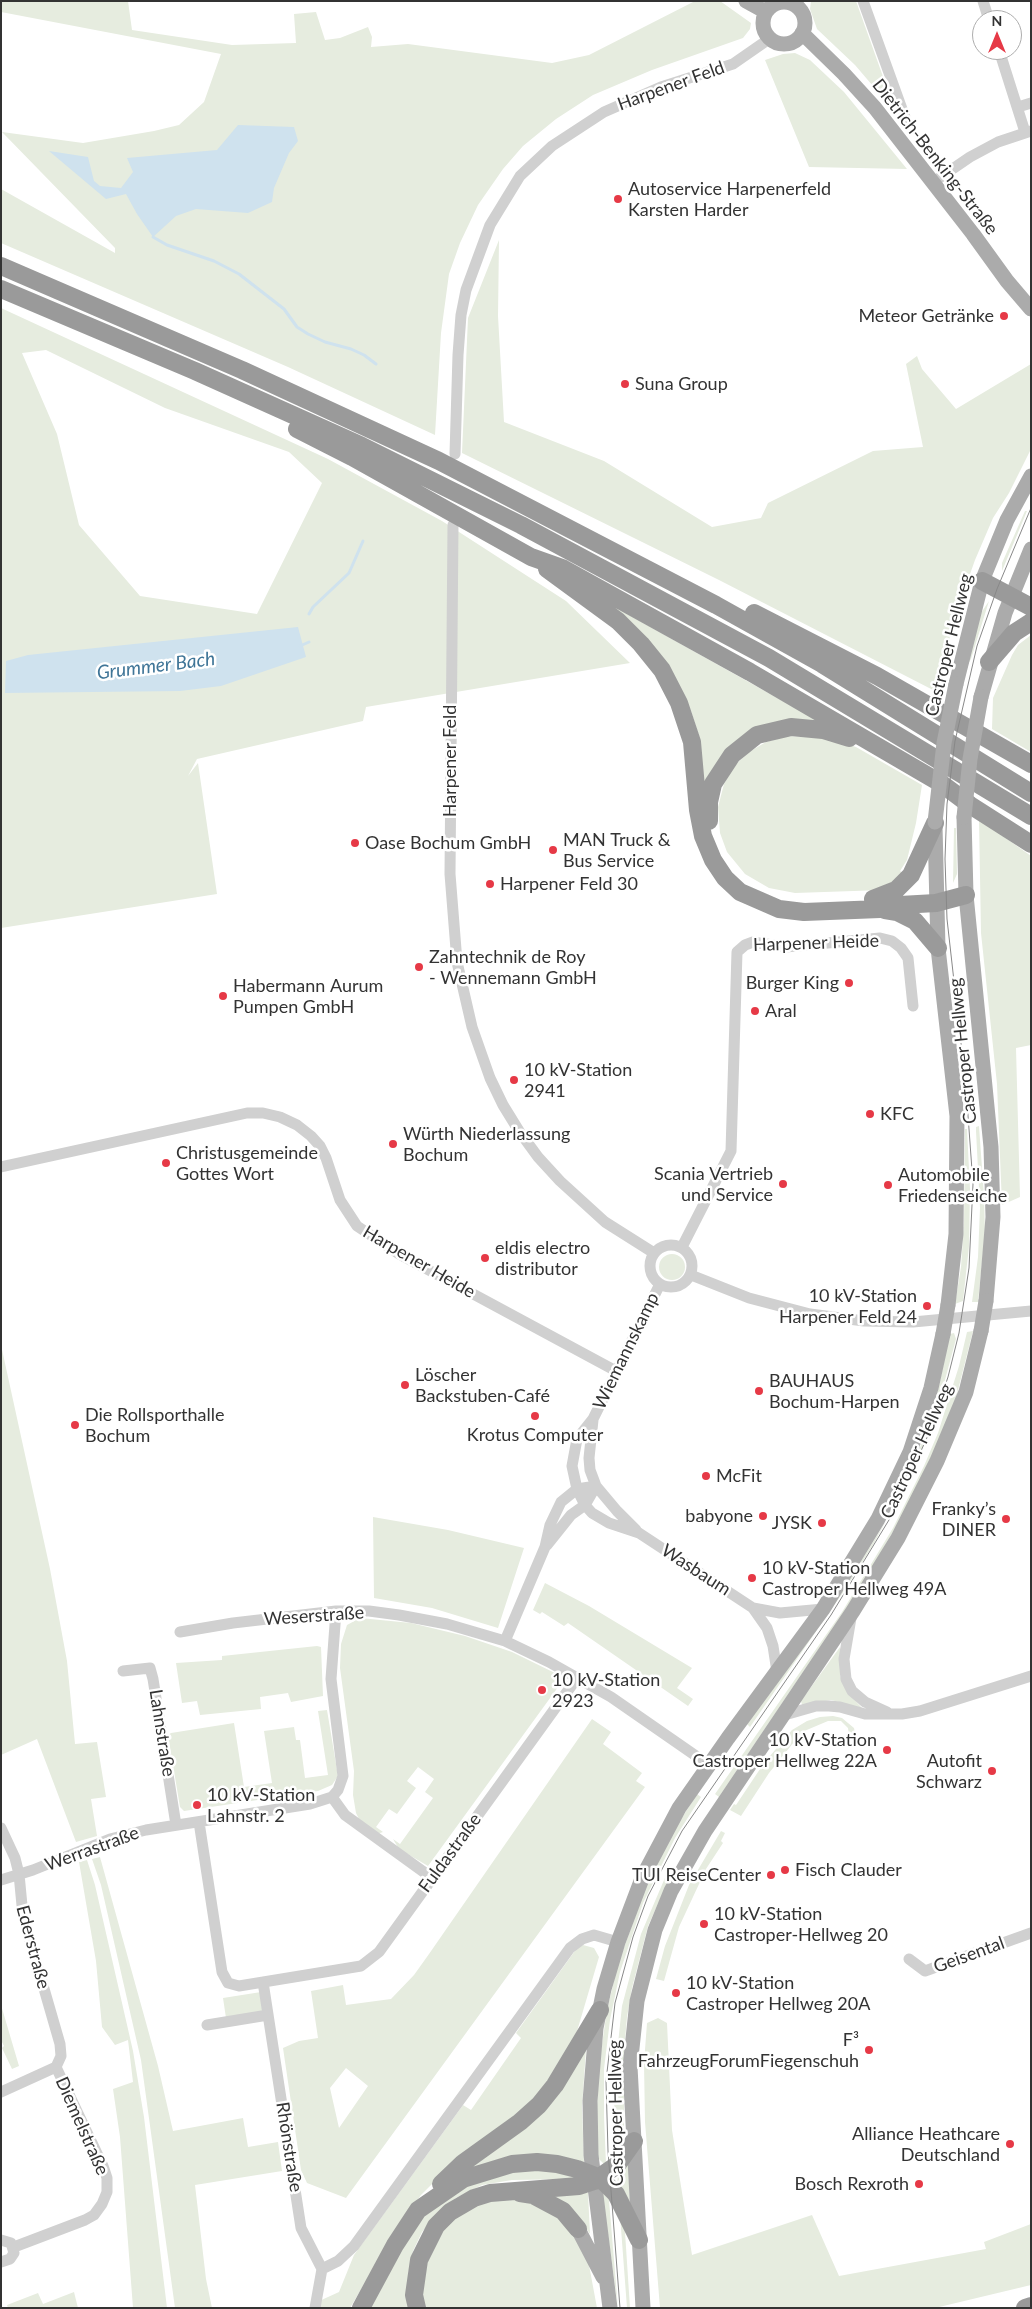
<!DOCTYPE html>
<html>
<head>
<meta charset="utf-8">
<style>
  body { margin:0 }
  #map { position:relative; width:1032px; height:2309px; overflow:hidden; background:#fff; font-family:Lato,sans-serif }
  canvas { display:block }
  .frame { position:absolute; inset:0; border:2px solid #333; pointer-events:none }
  .north { position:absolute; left:972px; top:10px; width:50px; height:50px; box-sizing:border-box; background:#fff; border:1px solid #adadad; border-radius:50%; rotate:0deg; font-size:14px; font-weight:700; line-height:20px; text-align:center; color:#333 }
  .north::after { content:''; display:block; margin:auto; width:18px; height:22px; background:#e63946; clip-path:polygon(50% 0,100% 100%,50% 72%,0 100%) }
</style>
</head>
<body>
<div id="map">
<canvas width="1032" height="2309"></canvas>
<div class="frame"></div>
<div class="north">N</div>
</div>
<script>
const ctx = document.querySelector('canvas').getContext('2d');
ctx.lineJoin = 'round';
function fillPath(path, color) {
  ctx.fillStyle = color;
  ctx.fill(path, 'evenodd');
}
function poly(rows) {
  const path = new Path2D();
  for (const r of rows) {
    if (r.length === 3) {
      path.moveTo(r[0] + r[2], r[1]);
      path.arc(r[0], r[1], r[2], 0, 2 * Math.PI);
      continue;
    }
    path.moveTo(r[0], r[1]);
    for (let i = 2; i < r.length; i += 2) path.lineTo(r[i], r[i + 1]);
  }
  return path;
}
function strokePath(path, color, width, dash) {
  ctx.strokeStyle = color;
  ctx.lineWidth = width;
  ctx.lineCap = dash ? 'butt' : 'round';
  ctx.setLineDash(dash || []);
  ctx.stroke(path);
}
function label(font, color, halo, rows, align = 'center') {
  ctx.font = font + ' Lato,sans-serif';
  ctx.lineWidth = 5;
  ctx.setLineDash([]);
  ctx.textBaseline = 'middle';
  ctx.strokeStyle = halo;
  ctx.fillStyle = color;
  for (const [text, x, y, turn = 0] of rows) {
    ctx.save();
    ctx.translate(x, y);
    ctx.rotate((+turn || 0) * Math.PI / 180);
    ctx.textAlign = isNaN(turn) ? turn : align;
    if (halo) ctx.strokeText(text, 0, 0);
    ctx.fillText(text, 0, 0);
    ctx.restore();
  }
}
fillPath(poly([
  [1,1,128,1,132,30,232,45,296,43,294,14,316,12,325,40,340,38,368,27,372,37,371,47,408,44,552,63,589,55,695,1,720,1,751,23,750,29,743,38,652,70,593,95,556,119,523,146,503,169,478,205,460,243,449,274,441,333,435,435,288,367,1,243,1,189,115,253,115,248,2,132,83,143,154,131,179,125,204,102,221,54,1,12],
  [811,1,856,1,896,113,855,65,817,29,810,9],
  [795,53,810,60,844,92,907,169,809,167,765,60,783,54],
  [499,240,498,316,504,422,604,461,712,527,761,518,768,503,873,451,923,447,906,364,917,356,922,369,956,409,1031,364,1031,449,1009,493,993,518,975,560,957,611,935,691,719,580,462,453,468,318],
  [1,308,328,459,442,521,566,601,630,663,366,707,363,721,197,759,188,776,198,763,217,894,1,928],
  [46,350,165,408,289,452,322,483,257,614,140,596,79,525,57,434,22,353],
  [1025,511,1027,511,1002,571,1002,563],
  [604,601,822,723,754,732,705,808,700,739,691,711,679,687],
  [989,601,971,659,968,664,981,613],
  [1031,635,1031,752,992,729,993,698,1012,655,1018,645],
  [788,736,830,738,856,747,922,785,916,823,907,860,900,871,904,874,883,890,795,893,769,888,745,874,727,852,720,833,718,807,724,784,734,766,749,752,766,742],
  [979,819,1031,856,1031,1045,1016,1048,1020,1197,1002,1205,997,1084,981,933],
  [954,828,956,828,957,874,953,883],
  [979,1126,984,1196,985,1232,978,1302,972,1302,978,1257,980,1208,976,1131,976,1127],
  [965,1129,967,1129,970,1189,969,1246,963,1301,955,1304,961,1267,964,1223],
  [672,1267,13],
  [973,1331,955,1402,927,1467,895,1528,861,1586,719,1797,715,1794,842,1612,893,1528,924,1466,938,1433,959,1366,967,1332],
  [954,1333,956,1339,942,1391,923,1446,899,1497,873,1545,844,1591,750,1727,747,1724,828,1614,886,1521,921,1445,938,1390,950,1334],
  [1,1345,50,1569,67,1661,75,1744,97,1742,106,1797,91,1799,97,1836,76,1842,37,1739,1,1755],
  [373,1517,448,1530,524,1548,498,1628,432,1608,374,1598],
  [545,1583,589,1606,692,1668,677,1688,693,1699,688,1706,568,1623,564,1626,542,1612,540,1614,533,1610],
  [360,1618,411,1623,465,1636,512,1652,559,1675,561,1683,428,1866,399,1849,393,1839,400,1844,433,1798,425,1792,434,1779,418,1767,407,1781,416,1788,397,1814,389,1809,376,1827,383,1832,377,1834,360,1821,356,1813,353,1795,354,1771,340,1668,341,1644,347,1625],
  [317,1646,321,1647,323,1696,291,1702,288,1693,260,1697,261,1709,200,1715,197,1701,182,1703,176,1663,222,1660,222,1656],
  [840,1647,840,1676,848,1693,862,1708,831,1700,802,1705,801,1701],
  [327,1710,338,1776,332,1785,318,1791,184,1811,180,1807,168,1735,171,1733,234,1723,244,1787,272,1783,264,1731,294,1727,296,1740,300,1740,305,1778,328,1775,318,1711],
  [833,1716,842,1718,854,1728,855,1733,851,1744,843,1748,848,1742,849,1735,848,1728,841,1721,828,1721,802,1732,769,1773,741,1816,730,1810,734,1804,736,1805,760,1769,758,1768,762,1762,764,1763,792,1730,807,1721,820,1717],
  [592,1719,611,1732,603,1744,642,1773,636,1781,645,1787,346,2198,307,2183,301,2170,283,2048,299,2041,318,2038,311,1991,343,1985,346,2005,391,1999,414,1975,429,1954],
  [346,2068,368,2086,339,2128,330,2088],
  [697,1794,701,1797,675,1838,643,1903,620,1972,610,2020,604,2069,604,2116,606,2164,604,2164,599,2159,598,2155,597,2106,600,2058,607,2010,618,1964,650,1876,671,1835],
  [721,1831,725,1833,721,1841,723,1843,706,1869,679,1927,664,1981,656,1979,665,1946,689,1885],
  [100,1857,158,2066,173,2131,243,2118,248,2147,278,2142,282,2171,195,2185,206,2279,212,2308,175,2308,141,2060,101,1885,92,1859],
  [87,1860,95,1885,133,2051,144,2117,167,2308,133,2308,120,2137,113,2089,133,2082,128,2040,115,2045,102,2027,96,1961,79,1862],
  [670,1866,674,1868,648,1926,632,1988,627,2017,624,2052,624,2136,615,2158,614,2081,622,2006,641,1934],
  [583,1945,594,1948,599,1957,575,2038,535,2102,443,2173,421,2195,399,2225,350,2308,316,2308,317,2302,339,2292,354,2255,463,2105,471,2110,521,2038,516,2033,577,1948],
  [261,1992,264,2012,226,2018,223,1998],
  [1,2005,19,2066,12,2069,2,2048,4,2046,1,2040],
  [658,2018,667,2023,672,2130,692,2255,812,2215,839,2276,986,2249,984,2242,1031,2224,1031,2285,935,2308,660,2308,645,2122,644,2063,647,2023],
  [586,2049,582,2107,584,2163,470,2171,472,2163],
  [628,2163,630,2202,617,2184,618,2176],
  [543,2167,575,2173,576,2179,512,2180,482,2185,456,2198,439,2212,422,2232,413,2251,408,2274,409,2294,412,2308,369,2308,400,2244,437,2201,480,2178],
  [585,2191,588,2193,590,2234,582,2222,549,2193],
  [602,2191,608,2193,609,2200,618,2308],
  [497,2198,520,2199,546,2209,561,2219,579,2239,589,2265,597,2308,425,2308,421,2295,423,2276,434,2240,449,2223,464,2211],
  [620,2215,625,2232,630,2308,627,2308],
  [74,2292,78,2308,8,2308,7,2305,38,2293,43,2304]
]), '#e6ecdf');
fillPath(poly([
  [238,125,294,127,298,141,289,153,274,188,272,202,248,213,196,209,176,216,153,237,137,214,126,194,106,199,49,151,88,157,94,181,100,186,121,188,133,172,127,158,217,150],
  [298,627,306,657,221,686,180,691,5,693,6,661,28,655]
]), '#cfe2ee');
strokePath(poly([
  [153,237,167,245,214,261,239,274,284,309,297,327,308,334,325,342,351,349,364,355,376,364],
  [309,614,313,607,349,573,363,541],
  [300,646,309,642]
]), '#cfe2ee', 3);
strokePath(poly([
  [863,1,906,120],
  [983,1,989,20],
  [795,6,798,1],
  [999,50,1025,132],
  [1018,107,1031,103],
  [932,183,970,157,998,142,1031,131],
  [455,454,458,355,461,315,466,290,490,225,520,176,552,146,604,112,661,87,733,64,769,39],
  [453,525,450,874,457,962,472,1027,490,1078,503,1105,519,1131,538,1157,560,1181,605,1222,654,1253],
  [1,1167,247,1113,263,1113,280,1117,297,1125,311,1136,320,1146,326,1158,340,1200,357,1226,399,1254,616,1371],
  [671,1266,21],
  [682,1247,731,1151,737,952,745,945,753,942,786,947,880,938,892,941,901,948,908,958,913,1006],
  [691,1275,749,1298,810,1314,864,1321,913,1322,1031,1311],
  [660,1284,593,1419,577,1439,572,1466,577,1489,585,1505,592,1513,609,1523,639,1533,753,1608,767,1628,773,1646,777,1672],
  [593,1420,589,1458,590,1470,596,1486,617,1511,636,1530],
  [547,1545,571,1515,585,1505,596,1486],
  [753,1608,780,1613,823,1609],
  [851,1618,844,1659,846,1679,852,1691,865,1702,887,1712],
  [180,1632,233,1623,336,1611,369,1611,399,1615,447,1624,505,1641,549,1662,611,1697,709,1765],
  [505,1641,545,1547,550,1525,561,1502,577,1489,596,1486],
  [123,1671,150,1668,153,1679,176,1825],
  [781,1716,816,1706,829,1706,840,1707,865,1714,902,1714,920,1711,1031,1676],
  [332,1797,345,1815,432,1878],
  [199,1822,222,1972,228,1983,239,1986,361,1966,379,1952,577,1678],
  [1,1828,15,1858,19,1874,23,1916,60,2044,61,2056,56,2067],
  [1,1880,33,1870,110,1839,146,1830,310,1804,332,1797,338,1790,343,1776,331,1679,336,1611],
  [909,1959,925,1971,1031,1933],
  [263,1982,301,2228,322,2269,315,2308],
  [207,2025,268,2015],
  [1,2092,56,2067],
  [1,2240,11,2243,14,2253,10,2259,1,2262],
  [14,2247,85,2220,94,2215,102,2204,107,2192,107,2178,103,2166,56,2067],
  [322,2269,338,2261,354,2246,570,1948,582,1939,594,1935,618,1942]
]), '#d0d0d0', 11);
strokePath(poly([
  [746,1,766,12],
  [784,23,21],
  [802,33,844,74,875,108,973,234,1007,281,1031,309],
  [956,684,982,581,1007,520,1031,476],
  [981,697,1005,613,1031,549],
  [964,817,966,895,991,1147,993,1217,986,1301],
  [935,826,938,948,957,1116,956,1234,948,1305],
  [578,2229,603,2277],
  [610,2308,591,2155,590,2101,596,2028,604,1989,618,1942,643,1876,679,1808,728,1738,823,1609,878,1519,910,1452,931,1388,943,1334],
  [643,2308,630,2067,637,2001,655,1930,671,1891,705,1831,853,1611,898,1538,937,1461,966,1392,981,1331]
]), '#ababab', 15);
strokePath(poly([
  [1,266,242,370,439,461,716,605,822,664,1031,793],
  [1,289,195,371,362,446,521,525,769,658,1031,816],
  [297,429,352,457,531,557,562,568,750,672,942,784,970,805,1031,844],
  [547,569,618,621,641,644,662,670,679,703,692,742,698,810,703,836,713,860,725,878,740,892,779,909,804,912,880,909,900,905,936,903,966,895],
  [982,581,1031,607],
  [754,613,877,676,1031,764],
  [989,662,1014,633,1031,622],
  [709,821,709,802,713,784,732,755,757,735,791,727,823,730,849,738],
  [873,899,896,890,911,875,935,823],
  [885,910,897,912,915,921,938,948],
  [441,2184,463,2163,520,2122,539,2105,555,2085,600,2010],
  [520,2193,533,2195,563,2211,578,2229],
  [361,2308,395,2245,418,2210,463,2179,512,2164,537,2162,557,2164,577,2169,600,2178,616,2194,639,2240],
  [417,2308,414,2295,419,2260,436,2226,450,2212,474,2198,490,2193,579,2186,594,2181,617,2165,634,2141],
  [1025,2308,1031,2306]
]), '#9a9a9a', 18);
strokePath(poly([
  [620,2308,608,2151,606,2081,615,2003,633,1937,648,1896,682,1831,831,1615,892,1515,930,1431,948,1377,959,1333,969,1268,973,1184,966,1088,947,919,945,859,947,804,955,741,977,646,997,589,1031,508]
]), '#888', 1);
strokePath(poly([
  [964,817,970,759,981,697],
  [935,822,944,743,956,684],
  [981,1331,986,1301],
  [943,1334,948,1305]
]), '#ababab', 15);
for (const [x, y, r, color] of [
  [618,199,5,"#e63946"],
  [1004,316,5,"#e63946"],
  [625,384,5,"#e63946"],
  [355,843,5,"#e63946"],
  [553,850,5,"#e63946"],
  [490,884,5,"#e63946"],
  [419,967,5,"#e63946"],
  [849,983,5,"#e63946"],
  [223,996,5,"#e63946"],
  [755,1011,5,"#e63946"],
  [514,1080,5,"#e63946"],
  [870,1114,5,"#e63946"],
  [393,1144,5,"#e63946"],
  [166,1163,5,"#e63946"],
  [783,1184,5,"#e63946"],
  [888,1185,5,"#e63946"],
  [485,1258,5,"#e63946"],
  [927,1306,5,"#e63946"],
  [405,1385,5,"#e63946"],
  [759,1391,5,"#e63946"],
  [535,1416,5,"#e63946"],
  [75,1425,5,"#e63946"],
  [706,1476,5,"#e63946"],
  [763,1516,5,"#e63946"],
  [1006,1519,5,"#e63946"],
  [822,1523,5,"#e63946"],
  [752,1578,5,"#e63946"],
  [542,1690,5,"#e63946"],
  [887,1750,5,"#e63946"],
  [992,1771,5,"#e63946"],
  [197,1805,5,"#e63946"],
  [785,1870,5,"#e63946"],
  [771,1875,5,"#e63946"],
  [704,1924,5,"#e63946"],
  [676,1993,5,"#e63946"],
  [869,2050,5,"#e63946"],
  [1010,2144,5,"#e63946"],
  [919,2184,5,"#e63946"]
]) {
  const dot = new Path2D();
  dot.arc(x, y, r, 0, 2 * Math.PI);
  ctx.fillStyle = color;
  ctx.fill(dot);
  strokePath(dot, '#fff', 2);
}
label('18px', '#333', '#fff', [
  ["Harpener Feld",671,86,-20],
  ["Dietrich-Benking-Straße",935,157,52],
  ["Castroper Hellweg",949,645,-76],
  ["Harpener Feld",450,761,-90],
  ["Harpener Heide",816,943,-2],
  ["Castroper Hellweg",963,1051,-96],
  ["Harpener Heide",419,1262,30],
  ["Wiemannskamp",626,1351,-64],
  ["Castroper Hellweg",917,1451,-65],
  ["Wasbaum",696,1570,33],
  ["Weserstraße",314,1616,-4],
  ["Lahnstraße",162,1733,81],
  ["Werrastraße",92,1849,-20],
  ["Fuldastraße",450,1853,-54],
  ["Ederstraße",33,1947,75],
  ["Geisental",969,1955,-20],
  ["Castroper Hellweg",616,2113,-91],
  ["Diemelstraße",82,2126,66],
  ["Rhönstraße",289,2147,81]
]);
label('18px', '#333', '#fff', [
  ["Autoservice Harpenerfeld",628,189],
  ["Karsten Harder",628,210],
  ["Meteor Getränke",994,316,"right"],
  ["Suna Group",635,384],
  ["MAN Truck &",563,840],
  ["Bus Service",563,861],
  ["Oase Bochum GmbH",365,843],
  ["Harpener Feld 30",500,884],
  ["Zahntechnik de Roy",429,957],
  ["- Wennemann GmbH",429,978],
  ["Burger King",839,983,"right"],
  ["Habermann Aurum",233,986],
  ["Pumpen GmbH",233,1007],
  ["Aral",765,1011],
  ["10 kV-Station",524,1070],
  ["2941",524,1091],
  ["KFC",880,1114],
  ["Würth Niederlassung",403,1134],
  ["Bochum",403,1155],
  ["Christusgemeinde",176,1153],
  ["Gottes Wort",176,1174],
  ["Scania Vertrieb",773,1174,"right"],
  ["und Service",773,1195,"right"],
  ["Automobile",898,1175],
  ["Friedenseiche",898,1196],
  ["eldis electro",495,1248],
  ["distributor",495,1269],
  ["10 kV-Station",917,1296,"right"],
  ["Harpener Feld 24",917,1317,"right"],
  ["Löscher",415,1375],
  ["Backstuben-Café",415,1396],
  ["BAUHAUS",769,1381],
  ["Bochum-Harpen",769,1402],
  ["Die Rollsporthalle",85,1415],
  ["Bochum",85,1436],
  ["Krotus Computer",535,1435,"center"],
  ["McFit",716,1476],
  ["Franky’s",996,1509,"right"],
  ["DINER",996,1530,"right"],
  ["babyone",753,1516,"right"],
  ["JYSK",812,1523,"right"],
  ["10 kV-Station",762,1568],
  ["Castroper Hellweg 49A",762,1589],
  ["10 kV-Station",552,1680],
  ["2923",552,1701],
  ["10 kV-Station",877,1740,"right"],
  ["Castroper Hellweg 22A",877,1761,"right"],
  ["Autofit",982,1761,"right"],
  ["Schwarz",982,1782,"right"],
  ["10 kV-Station",207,1795],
  ["Lahnstr. 2",207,1816],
  ["Fisch Clauder",795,1870],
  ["TUI ReiseCenter",761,1875,"right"],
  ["10 kV-Station",714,1914],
  ["Castroper-Hellweg 20",714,1935],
  ["10 kV-Station",686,1983],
  ["Castroper Hellweg 20A",686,2004],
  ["F³",859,2040,"right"],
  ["FahrzeugForumFiegenschuh",859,2061,"right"],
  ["Alliance Heathcare",1000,2134,"right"],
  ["Deutschland",1000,2155,"right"],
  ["Bosch Rexroth",909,2184,"right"]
], 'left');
label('italic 19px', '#3f7597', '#fff', [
  ["Grummer Bach",156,666,-7]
]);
</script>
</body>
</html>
